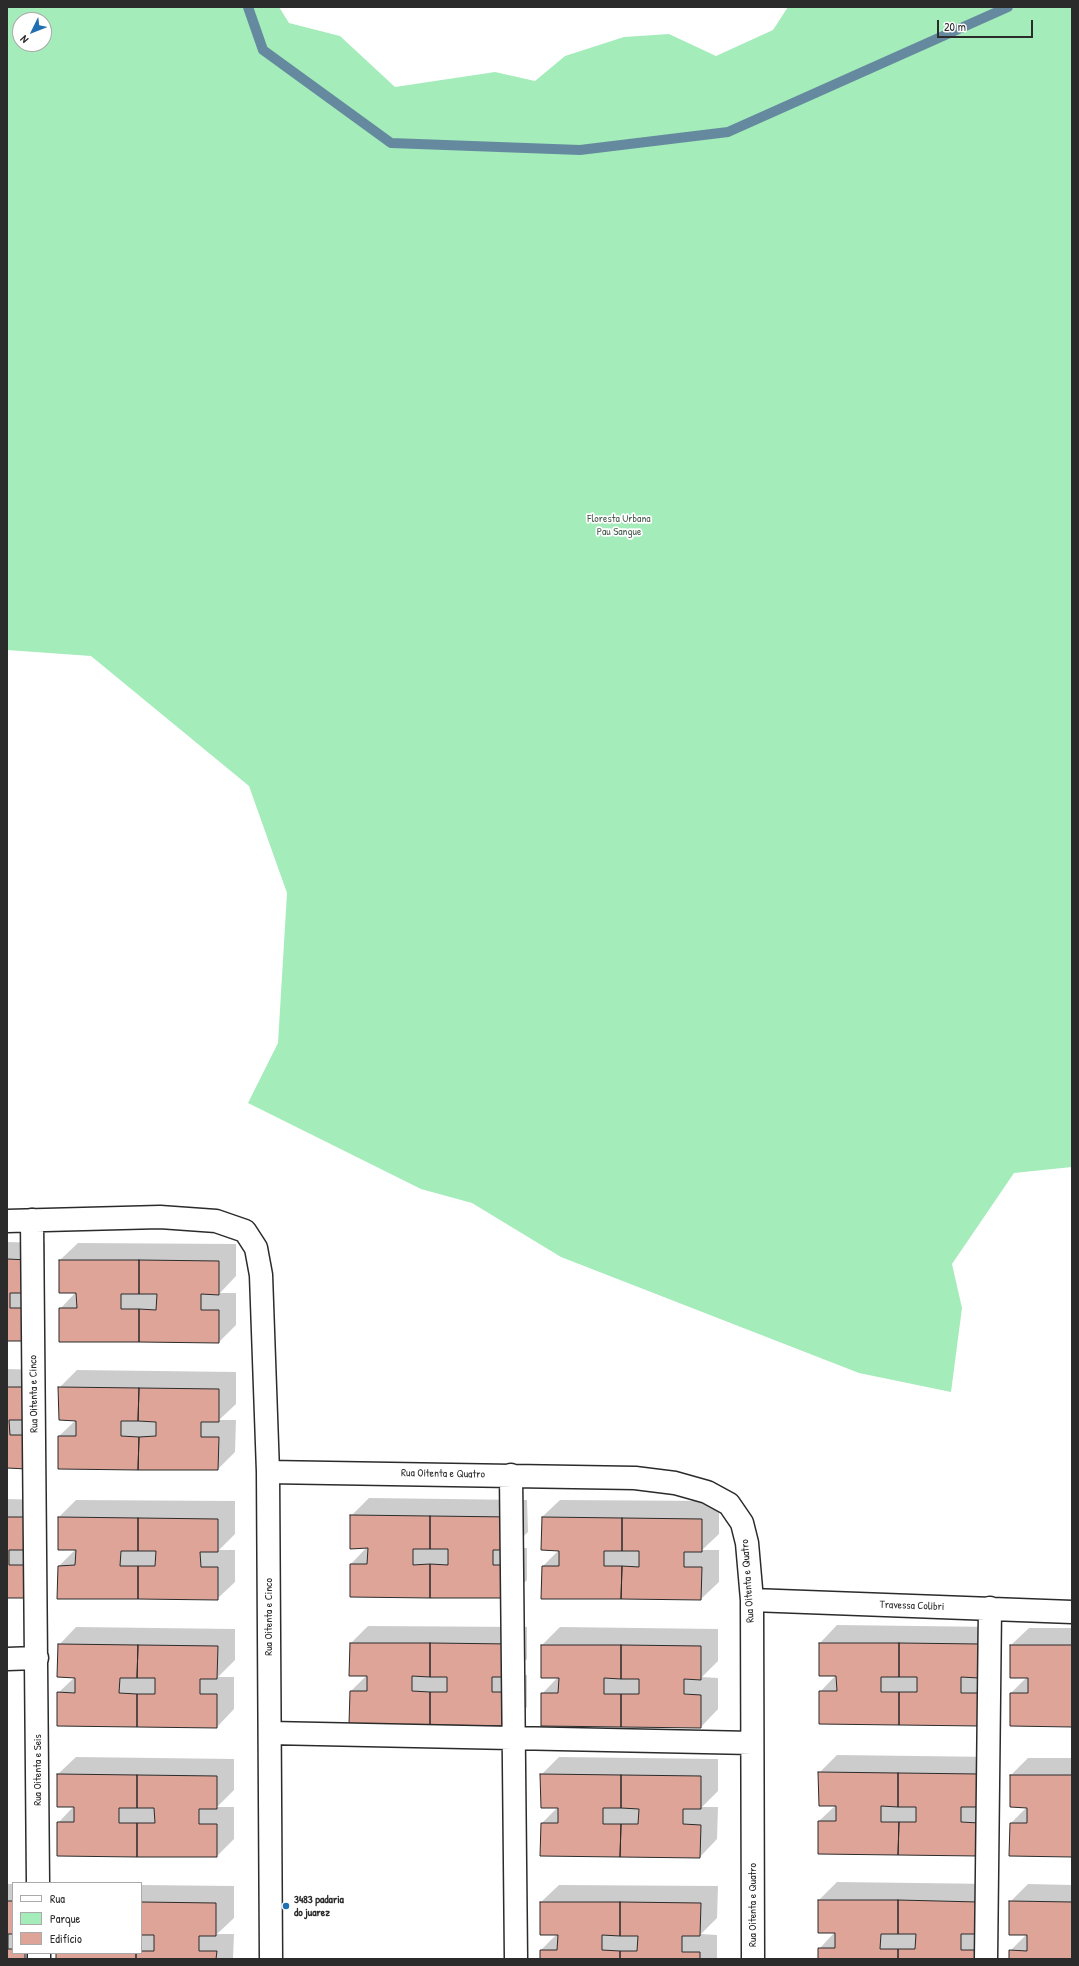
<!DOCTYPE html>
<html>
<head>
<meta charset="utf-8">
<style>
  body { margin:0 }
  #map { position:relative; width:1079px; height:1966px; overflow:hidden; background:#fff; font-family:"Patrick Hand",sans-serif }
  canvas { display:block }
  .frame { position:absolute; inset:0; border:8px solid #2b2b2b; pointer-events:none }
  .legend { position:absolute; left:12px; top:1882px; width:130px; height:72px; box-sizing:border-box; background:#fff; border:1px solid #aaa; margin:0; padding:5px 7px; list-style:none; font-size:12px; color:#2b2b2b }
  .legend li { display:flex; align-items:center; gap:8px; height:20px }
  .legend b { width:20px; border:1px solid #aaa }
  .north { position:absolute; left:12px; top:12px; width:40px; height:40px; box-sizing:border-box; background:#fff; border:1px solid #aaa; border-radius:50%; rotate:227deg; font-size:11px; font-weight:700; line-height:16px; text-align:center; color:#2b2b2b }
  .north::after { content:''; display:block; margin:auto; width:14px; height:18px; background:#1f6fb2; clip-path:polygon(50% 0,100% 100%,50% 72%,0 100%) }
  .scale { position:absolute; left:937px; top:20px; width:96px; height:18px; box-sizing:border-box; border:2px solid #2b2b2b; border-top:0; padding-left:5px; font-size:12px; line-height:14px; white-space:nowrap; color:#2b2b2b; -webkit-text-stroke:3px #fff; paint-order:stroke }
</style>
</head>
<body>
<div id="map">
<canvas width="1079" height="1966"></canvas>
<div class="frame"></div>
<ul class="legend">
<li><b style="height:5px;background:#fff"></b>Rua</li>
<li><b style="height:11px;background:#a4ecba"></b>Parque</li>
<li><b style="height:11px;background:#dda497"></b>Edifício</li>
</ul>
<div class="north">N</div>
<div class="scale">20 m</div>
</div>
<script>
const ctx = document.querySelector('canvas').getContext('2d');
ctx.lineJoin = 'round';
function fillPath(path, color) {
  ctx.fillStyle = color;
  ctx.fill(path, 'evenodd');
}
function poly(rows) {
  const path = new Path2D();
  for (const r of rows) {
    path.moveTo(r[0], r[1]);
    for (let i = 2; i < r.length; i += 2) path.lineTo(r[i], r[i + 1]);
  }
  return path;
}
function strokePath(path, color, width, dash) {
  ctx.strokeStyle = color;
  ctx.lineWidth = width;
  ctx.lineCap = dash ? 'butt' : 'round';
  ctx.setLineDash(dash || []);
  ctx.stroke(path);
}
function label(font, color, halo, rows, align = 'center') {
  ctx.font = font + ' "Patrick Hand",sans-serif';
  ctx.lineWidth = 3.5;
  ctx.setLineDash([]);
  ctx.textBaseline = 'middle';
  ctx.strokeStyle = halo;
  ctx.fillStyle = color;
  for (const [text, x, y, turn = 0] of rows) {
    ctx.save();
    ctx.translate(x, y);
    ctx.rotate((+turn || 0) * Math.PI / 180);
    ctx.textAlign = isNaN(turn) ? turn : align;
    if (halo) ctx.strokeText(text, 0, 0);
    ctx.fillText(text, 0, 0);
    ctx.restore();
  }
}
fillPath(poly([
  [7,7,279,7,289,23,340,36,395,87,495,72,535,81,565,56,624,37,669,34,716,56,773,30,788,7,1072,7,1072,1167,1014,1173,952,1264,962,1308,951,1392,859,1373,561,1257,472,1203,421,1189,248,1103,278,1043,287,893,249,786,91,656,7,650],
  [20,20,44,20,44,44,20,44]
]), '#a4ecba');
fillPath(poly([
  [7,1242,45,1243,45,1274,28,1291,44,1291,44,1323,27,1340,7,1340],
  [78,1243,236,1244,236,1276,220,1293,236,1293,236,1325,219,1342,60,1309,76,1292,60,1260],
  [7,1369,45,1370,44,1418,7,1467],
  [77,1370,236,1372,236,1404,219,1420,236,1420,235,1452,218,1469,59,1436,76,1420,59,1388],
  [369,1498,527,1500,528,1532,511,1548,527,1548,527,1580,510,1597,351,1564,367,1547,351,1516],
  [7,1499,44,1500,44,1548,7,1597],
  [76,1500,235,1501,235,1534,219,1550,235,1550,235,1582,217,1599,59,1566,76,1549,59,1517],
  [560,1500,719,1501,719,1534,702,1550,719,1550,719,1582,701,1599,542,1598,543,1566,559,1550,542,1517],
  [837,1625,996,1627,996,1707,820,1692,836,1675,820,1675,820,1643],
  [368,1626,527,1627,527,1659,511,1675,527,1675,527,1707,509,1725,351,1691,367,1675,351,1643],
  [76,1627,235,1629,235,1660,218,1677,234,1677,234,1709,217,1727,58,1693,75,1677,59,1645],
  [560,1627,718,1629,718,1661,702,1677,718,1678,718,1709,701,1727,542,1694,558,1677,542,1677,542,1645],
  [1029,1628,1072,1628,1072,1726,1011,1693,1027,1677,1011,1645],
  [837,1755,996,1757,995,1837,819,1821,836,1805,819,1773],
  [76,1757,234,1759,234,1790,217,1807,234,1807,234,1839,217,1856,58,1823,74,1806,58,1774],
  [559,1757,718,1759,718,1791,702,1807,718,1807,717,1839,700,1857,542,1823,558,1807,541,1775],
  [1028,1758,1072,1758,1072,1856,1011,1823,1027,1807,1011,1775],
  [837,1882,995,1884,995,1959,819,1959,819,1949,835,1932,819,1900],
  [7,1884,13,1884,13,1953,42,1953,42,1959,7,1959],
  [1028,1884,1072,1885,1072,1959,1010,1959,1010,1951,1027,1934,1010,1902],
  [141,1885,234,1886,234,1918,217,1934,234,1934,233,1959,57,1959,57,1953,141,1953],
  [559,1885,718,1886,717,1918,701,1934,717,1935,717,1959,541,1959,541,1950,557,1934,541,1902]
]), '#0003');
strokePath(poly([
  [248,7,263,50,391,143,580,150,728,132,1008,7]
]), '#658a9f', 10);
const building = poly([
  [7,1259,28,1260,28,1293,10,1293,10,1308,27,1308,27,1341,7,1341,7,1259],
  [59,1260,139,1260,139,1294,121,1294,121,1309,139,1309,139,1342,59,1342,59,1308,77,1308,76,1293,59,1293,59,1260],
  [139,1260,219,1261,219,1295,201,1294,201,1310,219,1310,219,1343,139,1342,139,1309,156,1310,157,1294,139,1294,139,1260],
  [7,1387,28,1387,27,1420,9,1420,10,1435,27,1435,27,1469,7,1468,7,1387],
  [58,1387,139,1388,138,1421,121,1421,121,1436,139,1437,138,1470,58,1469,58,1436,76,1436,76,1421,59,1420,58,1387],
  [139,1388,219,1389,219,1422,201,1422,201,1437,219,1437,218,1470,138,1470,139,1437,156,1436,156,1422,138,1421,139,1388],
  [350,1515,430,1516,430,1549,413,1549,413,1565,430,1564,430,1598,350,1597,350,1564,367,1564,368,1548,350,1549,350,1515],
  [430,1516,510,1517,511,1550,493,1550,493,1565,510,1565,510,1598,430,1598,430,1564,448,1565,448,1549,430,1549,430,1516],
  [7,1517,27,1517,26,1550,9,1550,9,1565,27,1565,27,1598,7,1598,7,1517],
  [58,1517,138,1518,138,1551,121,1551,120,1566,138,1566,138,1599,57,1599,58,1566,75,1565,76,1550,58,1550,58,1517],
  [542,1517,622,1518,622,1551,604,1551,604,1566,622,1566,621,1599,541,1599,542,1566,559,1566,559,1551,541,1550,542,1517],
  [138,1518,218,1519,218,1552,200,1552,201,1567,218,1567,218,1600,138,1599,138,1566,155,1566,156,1551,138,1551,138,1518],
  [622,1518,702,1519,702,1552,684,1552,684,1567,702,1567,701,1600,621,1599,622,1566,639,1567,639,1551,622,1551,622,1518],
  [350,1643,430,1643,430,1677,412,1676,412,1691,430,1692,430,1725,349,1724,350,1691,367,1691,367,1676,349,1676,350,1643],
  [430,1643,510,1644,510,1677,492,1677,492,1692,510,1692,510,1726,430,1725,430,1692,447,1692,447,1677,430,1677,430,1643],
  [819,1643,899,1643,899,1677,881,1677,881,1692,899,1692,899,1725,819,1724,819,1691,837,1691,836,1676,819,1676,819,1643],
  [899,1643,979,1644,979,1678,961,1677,961,1693,979,1693,979,1726,899,1725,899,1692,917,1692,917,1677,899,1677,899,1643],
  [58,1644,138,1645,137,1678,120,1678,119,1693,137,1694,137,1727,57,1726,57,1692,75,1693,75,1678,57,1677,58,1644],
  [138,1645,218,1646,217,1679,200,1679,200,1694,217,1694,217,1728,137,1727,137,1694,155,1694,155,1678,137,1678,138,1645],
  [541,1645,621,1645,621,1679,604,1678,604,1694,621,1694,621,1727,541,1726,541,1693,558,1693,559,1678,541,1678,541,1645],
  [621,1645,701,1646,701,1680,684,1679,684,1694,701,1695,701,1728,621,1727,621,1694,639,1694,639,1679,621,1679,621,1645],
  [1010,1645,1072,1645,1072,1727,1010,1726,1010,1693,1028,1693,1028,1678,1010,1678,1010,1645],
  [818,1772,898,1773,898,1807,881,1806,881,1822,899,1822,898,1855,818,1854,818,1821,836,1821,836,1806,819,1806,818,1772],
  [898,1773,979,1774,979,1807,961,1807,961,1822,979,1823,978,1856,898,1855,899,1822,916,1822,916,1807,898,1807,898,1773],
  [57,1774,137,1775,137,1808,119,1808,119,1823,137,1823,137,1857,57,1856,57,1822,74,1822,74,1807,57,1807,57,1774],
  [540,1774,621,1775,621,1808,603,1808,603,1824,621,1824,620,1857,540,1856,541,1823,558,1823,558,1808,541,1808,540,1774],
  [137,1775,217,1776,217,1809,199,1809,199,1824,217,1824,217,1857,137,1857,137,1823,155,1823,154,1808,137,1808,137,1775],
  [621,1775,701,1776,701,1809,683,1809,683,1824,701,1825,700,1858,620,1857,621,1824,638,1824,639,1809,621,1808,621,1775],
  [1010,1775,1072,1775,1072,1857,1009,1856,1010,1823,1027,1823,1027,1808,1010,1807,1010,1775],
  [818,1900,898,1900,898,1934,881,1934,880,1949,898,1949,898,1959,818,1959,818,1948,835,1948,835,1933,818,1933,818,1900],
  [898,1900,978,1902,978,1934,961,1934,961,1950,978,1950,978,1959,898,1959,898,1949,915,1949,916,1934,898,1934,898,1900],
  [7,1901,13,1901,13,1934,8,1934,8,1949,13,1949,13,1953,25,1953,25,1959,7,1959,7,1901],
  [1009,1901,1072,1902,1072,1959,1009,1959,1009,1950,1027,1951,1027,1935,1009,1935,1009,1901],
  [141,1902,216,1903,216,1936,199,1936,199,1951,217,1951,216,1959,136,1959,136,1953,141,1953,141,1951,154,1951,154,1935,141,1935,141,1902],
  [540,1902,620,1902,620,1936,602,1935,602,1950,620,1951,620,1959,540,1959,540,1950,557,1950,558,1935,540,1935,540,1902],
  [620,1902,701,1903,700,1936,682,1936,682,1952,700,1952,700,1959,620,1959,620,1951,637,1951,638,1936,620,1936,620,1902],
  [56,1953,136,1953,136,1959,56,1959,56,1953]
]);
fillPath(building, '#dda497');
strokePath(building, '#2b2b2b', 1);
const minor = poly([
  [32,1220,38,1883],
  [7,1221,160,1217,216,1221,245,1231,256,1248,261,1275,268,1472,271,1959],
  [268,1472,635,1478,675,1483,707,1492,729,1504,742,1523,747,1543,752,1600,753,1959],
  [511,1475,516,1959],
  [752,1600,1072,1612],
  [7,1659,37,1658],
  [270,1733,752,1743],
  [39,1953,39,1959],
  [986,1959,990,1608]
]);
strokePath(minor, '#2b2b2b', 25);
strokePath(minor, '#fff', 22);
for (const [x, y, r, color] of [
  [286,1906,4,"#1f6fb2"]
]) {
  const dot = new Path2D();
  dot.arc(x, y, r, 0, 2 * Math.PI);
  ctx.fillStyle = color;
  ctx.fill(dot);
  strokePath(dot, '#fff', 1.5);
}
label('11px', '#495b4f', '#fff', [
  ["Floresta Urbana",619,519],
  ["Pau Sangue",619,532]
]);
label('11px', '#2b2b2b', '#fff', [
  ["Rua Oitenta e Cinco",34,1394,-91],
  ["Rua Oitenta e Quatro",443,1474,1],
  ["Rua Oitenta e Quatro",748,1581,-94],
  ["Travessa Colibri",912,1606,2],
  ["Rua Oitenta e Cinco",269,1617,-90],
  ["Rua Oitenta e Seis",38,1770,-90],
  ["Rua Oitenta e Quatro",753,1905,-90]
]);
label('bold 11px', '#2b2b2b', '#fff', [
  ["3483 padaria",294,1900],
  ["do juarez",294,1913]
], 'left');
</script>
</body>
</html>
